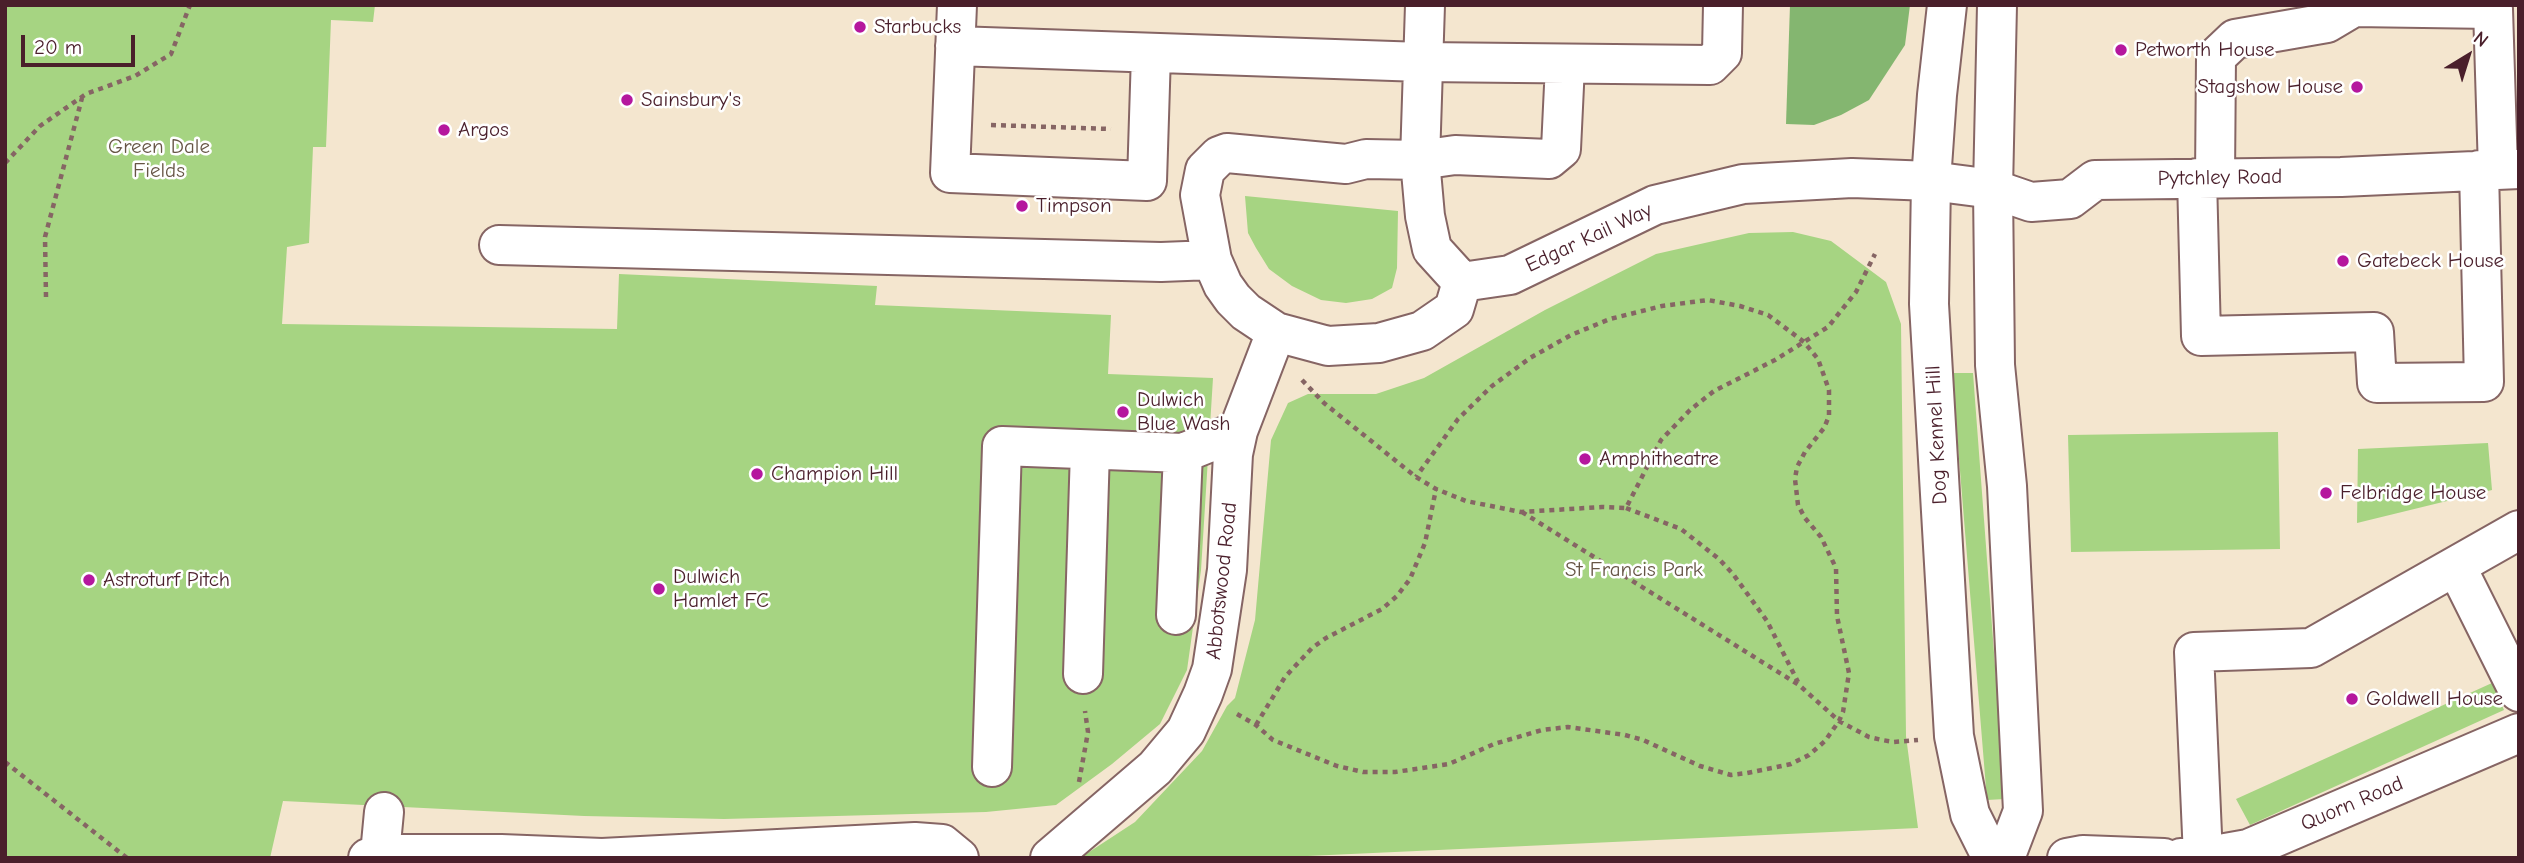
<!DOCTYPE html>
<html>
<head>
<meta charset="utf-8">
<style>
  body { margin:0 }
  #map { position:relative; width:2524px; height:863px; overflow:hidden; background:#f4e6cf; font-family:"Comic Neue",sans-serif }
  canvas { display:block }
  .frame { position:absolute; inset:0; border:7px solid #4a1f2b; pointer-events:none }
  .north { position:absolute; left:2433px; top:21px; width:70px; height:70px; -webkit-text-stroke:5px #fff; paint-order:stroke; rotate:38deg; font-size:19px; font-weight:700; line-height:28px; text-align:center; color:#4a1f2b }
  .north::after { content:''; display:block; margin:auto; width:24px; height:32px; background:#4a1f2b; clip-path:polygon(50% 0,100% 100%,50% 72%,0 100%) }
  .scale { position:absolute; left:21px; top:35px; width:114px; height:32px; box-sizing:border-box; border:4px solid #4a1f2b; border-top:0; padding-left:9px; font-size:21px; line-height:24px; white-space:nowrap; color:#4a1f2b; -webkit-text-stroke:5px #fff; paint-order:stroke }
</style>
</head>
<body>
<div id="map">
<canvas width="2524" height="863"></canvas>
<div class="frame"></div>
<div class="north">N</div>
<div class="scale">20 m</div>
</div>
<script>
const ctx = document.querySelector('canvas').getContext('2d');
ctx.lineJoin = 'round';
function fillPath(path, color) {
  ctx.fillStyle = color;
  ctx.fill(path, 'evenodd');
}
function poly(rows) {
  const path = new Path2D();
  for (const r of rows) {
    path.moveTo(r[0], r[1]);
    for (let i = 2; i < r.length; i += 2) path.lineTo(r[i], r[i + 1]);
  }
  return path;
}
function strokePath(path, color, width, dash) {
  ctx.strokeStyle = color;
  ctx.lineWidth = width;
  ctx.lineCap = dash ? 'butt' : 'round';
  ctx.setLineDash(dash || []);
  ctx.stroke(path);
}
function label(font, color, halo, rows, align = 'center') {
  ctx.font = font + ' "Comic Neue",sans-serif';
  ctx.lineWidth = 5;
  ctx.setLineDash([]);
  ctx.textBaseline = 'middle';
  ctx.strokeStyle = halo;
  ctx.fillStyle = color;
  for (const [text, x, y, turn = 0] of rows) {
    ctx.save();
    ctx.translate(x, y);
    ctx.rotate((+turn || 0) * Math.PI / 180);
    ctx.textAlign = isNaN(turn) ? turn : align;
    if (halo) ctx.strokeText(text, 0, 0);
    ctx.fillText(text, 0, 0);
    ctx.restore();
  }
}
fillPath(poly([
  [5,5,375,5,373,22,331,20,326,147,313,147,309,243,287,247,282,324,617,329,619,274,877,286,875,305,1111,315,1108,374,1213,378,1201,570,1187,670,1160,724,1112,764,1056,805,986,812,724,819,584,816,283,801,270,858,5,858],
  [1245,196,1398,211,1397,268,1392,288,1372,299,1346,303,1321,300,1292,286,1269,269,1256,248,1248,233],
  [1793,232,1831,241,1886,282,1901,324,1906,736,1918,828,1264,858,1080,858,1135,822,1202,751,1227,706,1235,698,1255,620,1271,440,1288,403,1308,394,1376,394,1424,378,1545,310,1656,254,1749,233],
  [1952,373,1973,373,2005,799,1987,800],
  [2278,432,2280,549,2071,552,2068,435],
  [2488,443,2492,490,2357,523,2358,449],
  [2492,683,2504,710,2250,825,2236,799]
]), '#a6d482');
fillPath(poly([
  [1790,5,1910,5,1905,45,1869,100,1841,115,1814,125,1786,124]
]), '#84b670');
const minor = poly([
  [957,5,950,173,1147,181,1151,54],
  [1425,5,1420,160,1425,216,1432,249,1462,282],
  [955,46,1422,62,1710,65,1722,53,1723,5],
  [2197,178,2201,336,2374,332,2377,383,2484,382,2479,170],
  [2215,178,2216,57,2235,39,2327,23,2354,7,2493,9,2498,170],
  [499,245,1161,262,1212,260],
  [1462,282,1510,275,1655,205,1743,184,1852,178,1931,181,1993,189,2031,202,2070,199,2095,180,2341,177,2519,169],
  [1462,282,1454,309,1422,331,1379,343,1328,346,1276,332,1246,312,1233,299,1223,285,1212,260,1200,195,1205,170,1219,156,1227,153,1346,164,1366,159,1420,160,1455,155,1549,159,1561,149,1565,65],
  [2456,566,2519,692],
  [1176,615,1183,453],
  [1083,674,1090,450],
  [992,767,1002,446,1183,453,1238,431],
  [380,854,384,812],
  [2203,857,2194,652,2311,648,2519,530],
  [368,858,380,854,501,854,602,858,915,842,942,844,959,858],
  [1050,858,1155,768,1186,731,1203,694,1212,669,1227,570,1233,454,1238,431,1276,332],
  [2067,858,2083,855,2164,858],
  [2181,858,2203,857,2248,849,2519,733]
]);
const major = poly([
  [1947,5,1937,95,1931,181,1929,304,1954,736,1970,814,1992,858],
  [1997,5,1993,189,1995,365,2007,486,2023,811,2005,858]
]);
strokePath(minor, '#866564', 42);
strokePath(major, '#866564', 42);
strokePath(poly([
  [991,125,1111,129],
  [5,163,40,126,86,94,135,76,171,54,190,5],
  [46,297,45,237,82,98],
  [1302,380,1324,403,1416,477,1436,489,1466,501,1521,512,1602,507,1626,508,1661,440,1690,410,1714,391,1775,360,1828,327,1856,292,1875,254],
  [1626,508,1681,529,1719,559,1733,574,1767,621,1798,682],
  [1522,512,1799,685,1839,721,1869,737,1882,740,1894,742,1918,740],
  [1237,714,1256,725,1273,740,1337,766,1363,772,1395,772,1449,764,1494,744,1542,730,1568,727,1625,735,1643,740,1700,766,1731,775,1747,773,1791,764,1809,755,1825,741,1839,721,1843,712,1849,673,1837,616,1836,568,1821,537,1805,518,1798,505,1795,479,1797,467,1805,452,1824,428,1829,416,1829,390,1818,359,1804,342,1768,315,1740,306,1708,300,1662,306,1610,319,1571,335,1530,358,1492,386,1458,419,1416,477],
  [1256,725,1285,677,1312,648,1326,638,1382,609,1397,596,1410,579,1425,543,1436,489],
  [5,762,127,858],
  [1079,782,1088,732,1085,711]
]), '#866564', 4.5, [5, 5]);
strokePath(minor, '#fff', 38);
strokePath(major, '#fff', 38);
for (const [x, y, r, color] of [
  [860,27,7,"#b5179e"],
  [2121,50,7,"#b5179e"],
  [2357,87,7,"#b5179e"],
  [627,100,7,"#b5179e"],
  [444,130,7,"#b5179e"],
  [1022,206,7,"#b5179e"],
  [2343,261,7,"#b5179e"],
  [1123,412,7,"#b5179e"],
  [1585,459,7,"#b5179e"],
  [757,474,7,"#b5179e"],
  [2326,493,7,"#b5179e"],
  [89,580,7,"#b5179e"],
  [659,589,7,"#b5179e"],
  [2352,699,7,"#b5179e"]
]) {
  const dot = new Path2D();
  dot.arc(x, y, r, 0, 2 * Math.PI);
  ctx.fillStyle = color;
  ctx.fill(dot);
  strokePath(dot, '#fff', 2.5);
}
label('21px', '#4a1f2b', '#fff', [
  ["Starbucks",874,27],
  ["Petworth House",2135,50],
  ["Stagshow House",2343,87,"right"],
  ["Sainsbury's",641,100],
  ["Argos",458,130],
  ["Timpson",1036,206],
  ["Gatebeck House",2357,261],
  ["Dulwich",1137,400],
  ["Blue Wash",1137,424],
  ["Amphitheatre",1599,459],
  ["Champion Hill",771,474],
  ["Felbridge House",2340,493],
  ["Dulwich",673,577],
  ["Hamlet FC",673,601],
  ["Astroturf Pitch",103,580],
  ["Goldwell House",2366,699]
], 'left');
label('21px', '#665545', '#fff', [
  ["Green Dale",159,147],
  ["Fields",159,171],
  ["St Francis Park",1634,570]
]);
label('21px', '#4a1f2b', '#fff', [
  ["Pytchley Road",2220,178,-1],
  ["Edgar Kail Way",1589,238,-25],
  ["Dog Kennel Hill",1937,435,-93],
  ["Abbotswood Road",1222,581,-84],
  ["Quorn Road",2352,804,-23]
]);
</script>
</body>
</html>
